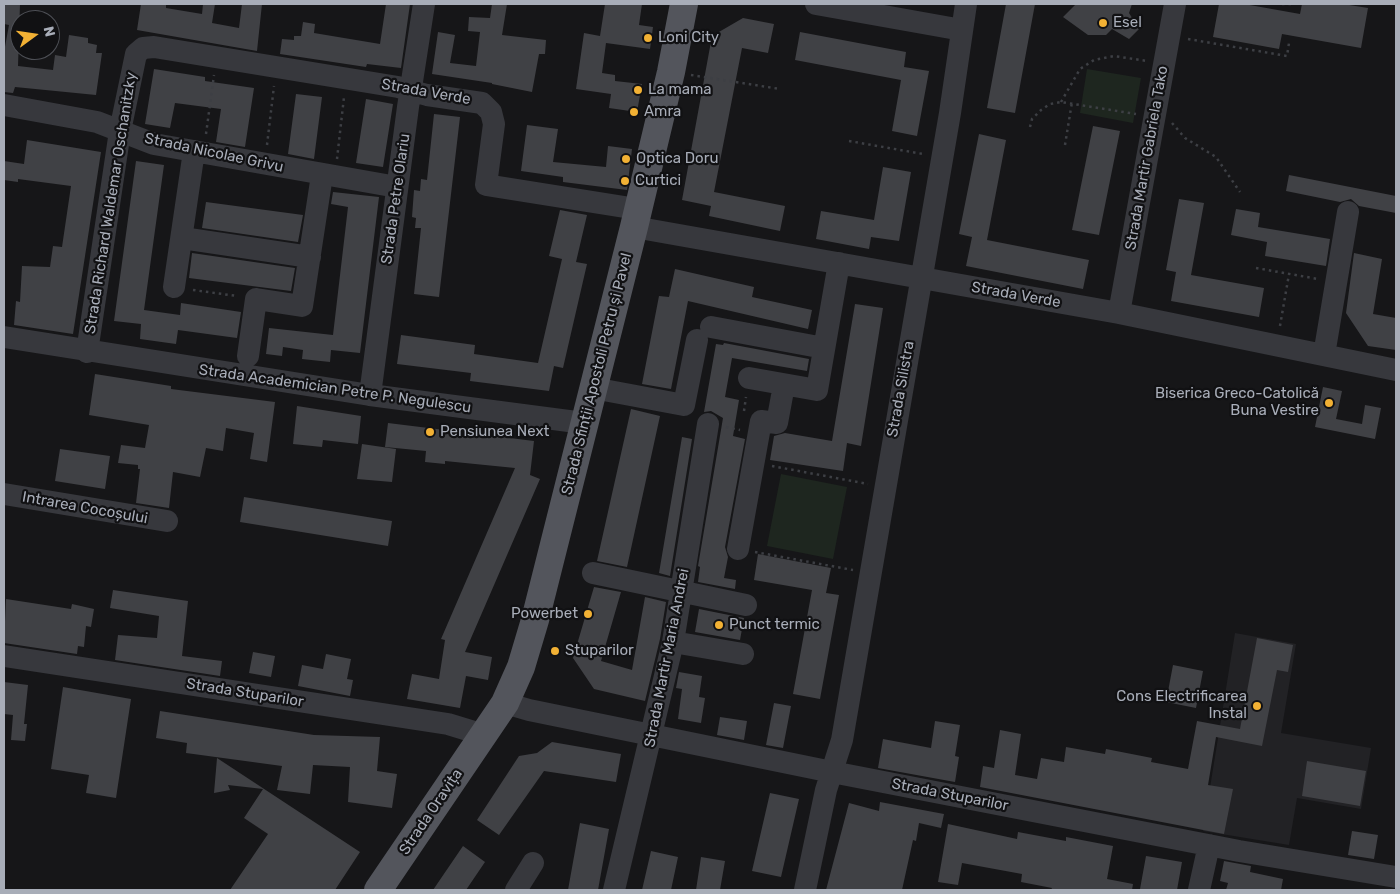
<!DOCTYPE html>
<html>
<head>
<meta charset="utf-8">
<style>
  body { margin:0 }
  #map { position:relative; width:1400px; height:894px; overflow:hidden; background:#161618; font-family:Rubik,sans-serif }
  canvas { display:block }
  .frame { position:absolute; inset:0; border:5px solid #a8adb8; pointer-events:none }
  .north { position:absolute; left:10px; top:10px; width:50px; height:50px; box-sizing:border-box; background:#111113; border:1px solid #4d4f55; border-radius:50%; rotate:76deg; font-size:14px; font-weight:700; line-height:20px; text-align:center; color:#a8adb8 }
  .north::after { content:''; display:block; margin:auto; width:18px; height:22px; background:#f2b134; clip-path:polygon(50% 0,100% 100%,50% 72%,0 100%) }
</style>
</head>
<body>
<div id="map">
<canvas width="1400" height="894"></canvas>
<div class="frame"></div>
<div class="north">N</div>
</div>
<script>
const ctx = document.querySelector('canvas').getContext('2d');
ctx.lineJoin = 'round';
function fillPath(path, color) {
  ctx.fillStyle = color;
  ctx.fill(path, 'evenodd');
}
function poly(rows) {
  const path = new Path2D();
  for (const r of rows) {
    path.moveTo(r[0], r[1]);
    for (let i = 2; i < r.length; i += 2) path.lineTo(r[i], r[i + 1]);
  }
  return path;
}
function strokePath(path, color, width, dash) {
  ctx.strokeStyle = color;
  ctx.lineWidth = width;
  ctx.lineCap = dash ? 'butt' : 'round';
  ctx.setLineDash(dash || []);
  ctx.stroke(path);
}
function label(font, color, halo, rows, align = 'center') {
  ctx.font = font + ' Rubik,sans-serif';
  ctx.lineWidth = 4.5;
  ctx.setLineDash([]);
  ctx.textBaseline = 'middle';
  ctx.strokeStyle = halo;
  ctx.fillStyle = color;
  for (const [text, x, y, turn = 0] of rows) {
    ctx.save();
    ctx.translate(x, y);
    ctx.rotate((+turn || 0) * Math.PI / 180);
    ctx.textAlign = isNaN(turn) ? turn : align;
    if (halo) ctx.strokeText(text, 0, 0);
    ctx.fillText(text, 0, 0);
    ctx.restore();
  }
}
fillPath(poly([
  [1235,633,1296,644,1281,733,1371,748,1361,809,1297,798,1289,845,1203,831]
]), '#222225');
fillPath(poly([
  [1087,69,1141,78,1133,123,1080,113],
  [781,474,847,487,833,559,767,546]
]), '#1e261f');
fillPath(poly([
  [4,4,20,4,18,66,53,70,55,55,66,57,69,35,88,38,88,43,97,45,96,53,102,53,96,95,15,87,13,93,4,92,4,52,9,25,4,24],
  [141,4,166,4,166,8,202,14,203,4,215,4,212,23,239,28,242,4,262,4,257,51,137,30],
  [386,4,410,4,401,68,367,64,366,67,280,54,282,39,294,40,294,36,301,36,303,22,315,24,314,33,380,44],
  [492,4,507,4,502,35,546,40,545,54,539,54,532,92,492,84,492,83,432,74,438,32,455,35,450,63,476,66,480,32,468,31,469,17,490,18],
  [605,4,642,4,639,25,653,27,650,49,606,43,602,73,615,75,615,81,642,84,637,112,609,108,611,94,576,89,584,33,600,36],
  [1006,4,1035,4,1015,113,987,108],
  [1076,4,1132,4,1129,13,1139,29,1129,39,1112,29,1106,35,1088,35,1063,17],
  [1219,4,1244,4,1300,14,1302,4,1343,4,1368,8,1361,48,1282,34,1279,49,1213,37],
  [743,18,774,24,768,53,742,48,714,192,785,206,780,231,709,216,711,206,682,200,712,36],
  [800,32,906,52,904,67,929,71,917,136,892,131,901,80,795,60],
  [154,69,205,77,205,81,254,88,245,147,216,142,221,109,175,103,170,128,145,124],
  [296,94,322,97,314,159,288,154],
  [366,99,393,104,383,167,356,163],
  [434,114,460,117,439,297,414,294,421,228,415,228,416,218,412,217,414,190,420,191,421,179,427,180],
  [527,125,558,129,553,162,606,167,608,146,632,149,627,190,563,182,563,177,521,171],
  [1093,126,1120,131,1099,235,1072,230],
  [979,134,1006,140,987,240,1089,260,1083,289,966,266,972,237,959,234],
  [27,140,101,152,73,334,14,325,16,301,20,302,22,266,50,267,53,246,62,247,71,186,18,179,18,182,4,180,4,161,24,164],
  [136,161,164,165,144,310,180,315,181,303,241,312,237,338,178,330,176,344,140,339,141,324,114,321],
  [883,167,911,172,899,241,871,237,869,249,816,239,821,211,874,220],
  [1289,175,1396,196,1396,213,1359,206,1351,199,1340,202,1286,191],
  [333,192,379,197,360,353,331,350,330,362,302,359,303,350,283,347,282,356,266,354,269,328,333,335,348,207,331,204],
  [1179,199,1204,203,1191,275,1264,288,1259,317,1171,301,1176,272,1166,270],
  [206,202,303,215,298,242,202,228],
  [1236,209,1260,213,1258,227,1330,239,1326,266,1265,256,1267,242,1231,235],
  [560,210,587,215,576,262,587,264,563,368,554,366,549,391,470,381,471,373,397,364,401,335,475,345,474,354,538,363,562,259,549,256],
  [192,253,295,268,291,291,189,278],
  [1354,253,1382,259,1373,314,1396,318,1396,350,1368,346,1346,313],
  [675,269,754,287,752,297,812,310,808,329,688,301,671,389,642,384,659,296,669,297],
  [855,304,883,308,861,446,847,443,843,471,770,460,774,436,785,433,832,441],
  [724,343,809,359,807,371,732,358,725,397,739,400,733,436,745,439,725,547,728,557,724,578,736,580,735,589,698,582,700,567,698,566,723,418,711,411,704,412,716,344,723,345],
  [95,374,171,386,171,389,275,402,267,462,250,459,254,433,226,428,223,451,206,448,200,477,173,472,169,508,136,503,140,469,138,469,138,465,118,463,121,445,145,448,149,425,89,415],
  [1323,387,1342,391,1336,419,1362,424,1365,405,1381,408,1375,439,1315,427],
  [297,406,361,416,358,444,323,440,322,447,293,444],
  [631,409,660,416,627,567,597,561],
  [388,423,534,441,530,475,540,479,465,652,492,657,488,680,466,676,460,708,407,699,412,674,439,679,445,640,441,639,515,468,445,461,445,464,425,462,426,451,385,447],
  [682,437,692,439,670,576,659,573],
  [362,444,396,449,392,482,357,479],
  [60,449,110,456,105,489,55,481],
  [244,497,392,521,388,546,240,522],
  [758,554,831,568,826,593,839,595,820,699,793,694,812,590,754,580],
  [594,587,621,592,601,661,632,670,645,597,666,602,660,639,645,701,594,689,573,658],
  [113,590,188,601,182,656,222,661,220,676,115,660,118,635,157,638,159,616,110,608],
  [6,599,71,609,72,604,94,609,91,627,86,626,84,647,78,646,77,654,4,643],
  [699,609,744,618,740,640,695,632],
  [1257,638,1293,645,1288,672,1277,670,1262,746,1216,737,1208,785,1233,789,1224,834,980,787,983,766,994,768,1000,730,1021,734,1015,775,1037,779,1041,758,1064,762,1066,747,1105,754,1106,749,1152,758,1151,762,1188,769,1197,721,1240,729],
  [253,652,275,656,271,677,249,673],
  [326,654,351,659,347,679,353,680,350,696,298,686,302,665,323,669],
  [1173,665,1203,671,1196,708,1166,702],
  [679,672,702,676,699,697,705,698,701,723,678,719,682,689,676,688],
  [4,682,28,685,24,724,27,724,25,741,11,740,13,715,4,714],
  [63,687,131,699,116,798,86,793,89,775,51,769],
  [774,703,791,706,783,748,766,745],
  [160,711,314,735,380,737,377,771,397,774,392,808,348,802,350,767,313,765,310,794,277,790,282,766,186,753,187,743,156,738],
  [720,717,747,721,744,740,717,735],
  [935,721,960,725,955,756,959,757,955,782,878,768,883,739,931,748],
  [552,742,621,754,616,782,544,771,499,835,477,820,519,756,537,753],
  [217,758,360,852,335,890,230,890,268,834,244,818,263,789,228,785,230,790,214,793],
  [1307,761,1366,771,1360,806,1302,796],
  [770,793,799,799,781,877,752,871],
  [880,802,944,814,941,828,919,823,916,841,913,840,902,890,826,890,849,803,879,811],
  [580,823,609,829,598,890,568,890],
  [948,824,1017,839,1018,832,1066,841,1066,837,1113,846,1107,879,1133,884,1132,890,1051,890,1052,888,1021,882,1022,874,962,863,958,885,938,882],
  [1352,831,1378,835,1374,859,1348,855],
  [463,846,485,862,466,890,433,890],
  [651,851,678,857,671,890,642,890],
  [1146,856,1182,862,1177,890,1140,889],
  [701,857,725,861,720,890,696,890],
  [1224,861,1251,866,1250,872,1283,879,1281,890,1226,890,1228,883,1220,881]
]), '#404145');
strokePath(poly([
  [1282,4,1292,4],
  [1188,39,1287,56,1289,43],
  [691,75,780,89],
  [1061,102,1080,69,1094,60,1114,56,1147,61],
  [1172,123,1185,138,1216,157,1240,192],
  [1030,127,1032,119,1041,110,1050,104,1061,102,1136,114],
  [206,134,214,75],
  [849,141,923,154],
  [267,145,274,86],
  [1065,145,1072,102],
  [337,159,344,97],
  [1256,268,1318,279],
  [193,290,237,296],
  [1280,326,1289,274],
  [744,411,746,397],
  [726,427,740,430],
  [772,466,868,484],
  [755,552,853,570]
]), '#3d3f44', 2.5, [2.5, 4]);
strokePath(poly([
  [816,4,962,30],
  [4,105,97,122,154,144,397,187],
  [634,227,1119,313,1396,370],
  [182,238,310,257],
  [174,287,194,151],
  [1119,313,1175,4],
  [711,327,824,348],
  [4,337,370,395,584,423],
  [87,352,120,131,136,54,143,48,154,47,398,87,427,95,482,103,491,112,494,124,486,185,637,209],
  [1324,355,1348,212],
  [248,356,256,299,302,306,322,175],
  [749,378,817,390,839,263],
  [593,388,684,405,697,340],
  [370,395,408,107,424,4],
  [4,494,167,521],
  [738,549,761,421,777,423,784,385],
  [593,573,746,605],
  [673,642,743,654],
  [4,656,448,724,484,735],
  [505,703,529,710,832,772,1239,851,1396,877],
  [516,890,533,863],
  [614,890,673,642,708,424],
  [805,890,826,790,842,740,950,113,966,4],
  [1199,890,1209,845]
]), '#37383d', 22);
strokePath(poly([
  [378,890,505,703,521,667,535,620,634,227,671,72,684,4]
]), '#53555c', 28);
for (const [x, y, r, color] of [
  [1103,23,5,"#f2b134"],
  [648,38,5,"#f2b134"],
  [638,90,5,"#f2b134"],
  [634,112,5,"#f2b134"],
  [626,159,5,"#f2b134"],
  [625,181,5,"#f2b134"],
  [1329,403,5,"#f2b134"],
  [430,432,5,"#f2b134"],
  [588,614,5,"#f2b134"],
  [719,625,5,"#f2b134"],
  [555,651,5,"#f2b134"],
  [1257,706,5,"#f2b134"]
]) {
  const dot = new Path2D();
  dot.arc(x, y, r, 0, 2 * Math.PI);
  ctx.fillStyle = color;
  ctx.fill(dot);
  strokePath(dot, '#111113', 2);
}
label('15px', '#a8adb8', '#111113', [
  ["Esel",1113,23],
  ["Loni City",658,38],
  ["La mama",648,90],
  ["Amra",644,112],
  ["Optica Doru",636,159],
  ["Curtici",635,181],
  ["Biserica Greco-Catolică",1319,394,"right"],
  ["Buna Vestire",1319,411,"right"],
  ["Pensiunea Next",440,432],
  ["Powerbet",578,614,"right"],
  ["Punct termic",729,625],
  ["Stuparilor",565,651],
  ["Cons Electrificarea",1247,697,"right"],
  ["Instal",1247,714,"right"]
], 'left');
label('15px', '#a8adb8', '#111113', [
  ["Strada Verde",426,92,10],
  ["Strada Nicolae Grivu",214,153,12],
  ["Strada Martir Gabriela Tako",1147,158,-80],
  ["Strada Petre Olariu",396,199,-82],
  ["Strada Richard Waldemar Oschanitzky",111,203,-81],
  ["Strada Verde",1016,295,10],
  ["Strada Sfinții Apostoli Petru și Pavel",597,374,-76],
  ["Strada Academician Petre P. Negulescu",335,389,8],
  ["Strada Silistra",901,389,-80],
  ["Intrarea Cocoșului",85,508,10],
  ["Strada Martir Maria Andrei",667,658,-79],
  ["Strada Stuparilor",245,693,9],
  ["Strada Stuparilor",950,795,11],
  ["Strada Oravița",431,812,-56]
]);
</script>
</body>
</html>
